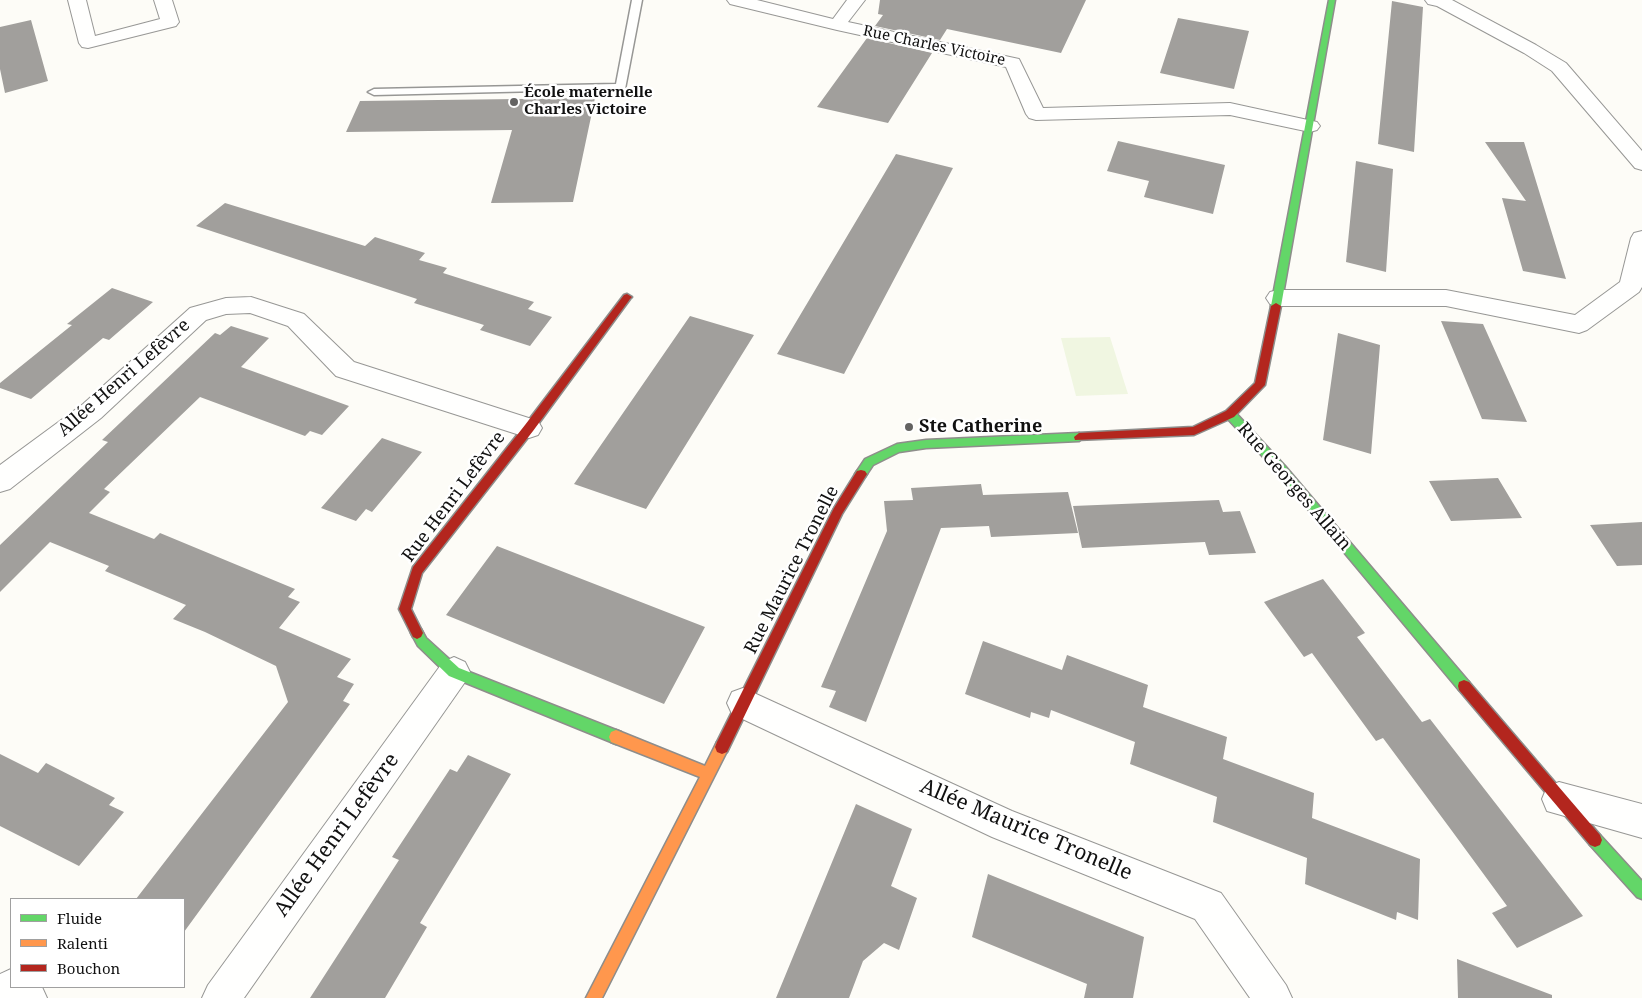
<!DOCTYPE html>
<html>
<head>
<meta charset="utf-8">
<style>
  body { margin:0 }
  #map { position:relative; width:1642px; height:998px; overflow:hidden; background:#fdfcf7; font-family:"Noto Serif",serif }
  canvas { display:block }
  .legend { position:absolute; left:10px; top:898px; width:175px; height:90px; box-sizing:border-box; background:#fff; border:1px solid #a0a0a0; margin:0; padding:6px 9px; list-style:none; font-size:15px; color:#111 }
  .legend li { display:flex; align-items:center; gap:10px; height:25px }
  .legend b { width:25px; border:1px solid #a0a0a0 }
</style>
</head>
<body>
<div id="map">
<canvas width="1642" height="998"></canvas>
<ul class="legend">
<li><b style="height:6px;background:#63d668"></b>Fluide</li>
<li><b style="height:6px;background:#ff974d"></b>Ralenti</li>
<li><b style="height:6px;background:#b3261e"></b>Bouchon</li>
</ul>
</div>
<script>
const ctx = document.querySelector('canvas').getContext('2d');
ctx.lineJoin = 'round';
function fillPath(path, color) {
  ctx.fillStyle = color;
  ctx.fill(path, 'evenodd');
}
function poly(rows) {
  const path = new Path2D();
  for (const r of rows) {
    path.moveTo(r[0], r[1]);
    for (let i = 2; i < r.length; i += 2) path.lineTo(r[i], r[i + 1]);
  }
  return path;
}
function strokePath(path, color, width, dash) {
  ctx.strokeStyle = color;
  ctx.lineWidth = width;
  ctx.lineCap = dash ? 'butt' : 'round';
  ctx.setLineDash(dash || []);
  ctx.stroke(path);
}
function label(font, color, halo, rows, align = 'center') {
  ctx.font = font + ' "Noto Serif",serif';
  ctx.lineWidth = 5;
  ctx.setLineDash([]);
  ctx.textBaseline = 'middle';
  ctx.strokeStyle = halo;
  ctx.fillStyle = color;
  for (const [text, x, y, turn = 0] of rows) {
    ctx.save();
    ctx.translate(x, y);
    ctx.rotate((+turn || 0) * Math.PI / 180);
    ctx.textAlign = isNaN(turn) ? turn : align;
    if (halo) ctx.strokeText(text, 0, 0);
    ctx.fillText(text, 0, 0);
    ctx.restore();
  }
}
fillPath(poly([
  [1110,337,1128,394,1076,396,1061,338]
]), '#f0f6e1');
fillPath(poly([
  [880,0,1086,0,1061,53,947,29,940,40,875,26,883,15,878,14],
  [1392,1,1423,7,1414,152,1378,144],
  [1178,18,1249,31,1234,89,1160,73],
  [31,20,48,81,5,93,0,69,0,27],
  [867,38,932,53,888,123,817,107],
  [595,98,573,202,491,203,512,130,346,132,360,101],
  [1118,141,1225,165,1213,214,1144,197,1149,181,1107,171],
  [1485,142,1524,142,1566,279,1523,271,1502,198,1526,201],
  [896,154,953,168,844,374,777,354],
  [1356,161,1393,169,1386,272,1346,262],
  [225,203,365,246,375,237,425,253,419,260,447,268,443,273,534,302,528,309,552,317,530,346,480,330,484,325,414,303,417,299,196,226],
  [112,288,153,302,109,340,103,338,31,399,0,388,0,383,72,325,67,324],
  [690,316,754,335,646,509,574,484],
  [1441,321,1483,324,1527,422,1482,419],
  [231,326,269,338,241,367,349,406,322,435,310,431,305,436,200,397,104,489,110,492,89,513,154,539,160,533,295,589,288,597,300,602,279,628,351,659,337,677,354,684,343,701,350,704,184,932,184,899,136,899,288,702,276,666,205,632,173,619,186,605,105,571,109,566,50,542,0,592,0,545,108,442,102,440,215,333,220,335],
  [1338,333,1380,345,1371,454,1323,440],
  [382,438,422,452,372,512,366,509,356,521,321,508],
  [1498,478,1522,518,1451,521,1429,481],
  [981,484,983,495,1068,492,1078,533,991,537,989,526,941,528,866,722,829,707,836,691,821,687,887,531,884,501,913,500,911,488],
  [1219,500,1223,512,1240,511,1256,553,1209,555,1205,542,1082,548,1073,506],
  [1642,522,1642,565,1617,566,1590,525],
  [497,546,705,627,664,704,446,615],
  [1323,579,1365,633,1357,637,1422,722,1430,719,1583,916,1517,948,1492,913,1507,906,1452,831,1383,738,1376,741,1312,653,1304,657,1264,602],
  [983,641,1062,670,1067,655,1148,685,1143,707,1227,737,1223,759,1314,793,1312,818,1420,859,1418,920,1397,912,1396,920,1305,884,1307,858,1213,822,1217,797,1130,764,1135,742,1051,710,1049,718,1031,712,1030,718,965,694],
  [0,754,38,773,46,763,115,798,109,805,124,812,79,866,0,826],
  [468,755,511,774,420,923,427,927,385,998,310,998,399,860,392,857,450,769,457,772],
  [856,804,912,829,891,886,917,898,899,950,884,943,863,961,849,998,776,998],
  [988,874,1144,937,1133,998,1084,998,1087,984,972,937],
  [1457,959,1552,995,1552,998,1458,998]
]), '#a19f9c');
const lane = poly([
  [632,0,642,0,625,89,374,95,368,92,374,89,616,84,632,0]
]);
const street = poly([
  [68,0,86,0,95,36,160,19,154,0,172,0,179,22,176,26,88,48,82,47,79,43,68,0],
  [727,0,757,0,833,19,847,0,865,0,848,22,1019,59,1043,108,1230,103,1317,122,1320,126,1317,130,1310,132,1230,115,1036,120,1029,118,1026,114,1006,67,837,30,730,4,727,0],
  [1425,0,1452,0,1536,45,1566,63,1642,151,1642,170,1635,168,1552,71,1524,53,1437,6,1428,4,1425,0],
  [1642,231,1642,287,1639,292,1587,330,1579,333,1446,306,1278,306,1270,304,1266,298,1270,292,1278,290,1446,290,1575,315,1620,282,1631,238,1634,233,1642,231],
  [251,297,304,314,354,362,538,421,542,428,538,435,529,438,336,376,288,326,250,313,226,314,206,320,101,418,10,489,0,492,0,465,83,404,190,308,226,298,251,297],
  [454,657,465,662,470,672,465,682,244,998,202,998,208,985,443,662,454,657],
  [743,688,1012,811,1221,893,1286,985,1292,998,1250,998,1195,919,992,837,732,714,727,703,732,692,743,688],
  [1559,782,1642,804,1642,838,1547,811,1542,799,1547,787,1559,782],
  [11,969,11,987,42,987,47,998,0,998,0,974,11,969]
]);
const fast = poly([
  [1329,0,1335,0,1281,306,1276,309,1271,306,1329,0],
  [1230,410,1234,411,1285,466,1469,682,1470,686,1469,690,1464,692,1459,690,1277,472,1226,417,1225,414,1230,410],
  [1079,433,1084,437,1079,441,926,448,899,452,873,465,865,477,857,477,855,474,865,459,897,444,926,440,1079,433],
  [417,627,421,629,426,638,459,668,621,732,623,737,621,742,616,744,449,676,418,646,411,633,413,629,417,627],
  [1595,833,1600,835,1642,881,1642,899,1637,897,1590,845,1588,840,1590,835,1595,833]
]);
const slow = poly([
  [616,730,705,766,717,742,722,740,727,742,729,747,602,998,586,998,700,777,611,742,609,737,611,732,616,730]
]);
const jam = poly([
  [627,294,632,297,630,299,533,431,422,573,411,609,423,633,421,637,417,639,413,637,399,609,413,567,525,425,624,295,627,294],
  [1276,303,1281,306,1265,385,1234,417,1194,435,1075,440,1074,437,1079,433,1193,427,1226,411,1255,383,1271,306,1276,303],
  [861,470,865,471,867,474,842,514,727,752,722,754,717,752,715,747,717,742,834,508,857,471,861,470],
  [1464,680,1469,682,1600,835,1602,840,1600,845,1595,847,1590,845,1459,690,1458,686,1459,682,1464,680]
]);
strokePath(lane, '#979795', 3);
strokePath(street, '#979795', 2);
strokePath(fast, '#8e8d8b', 3);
strokePath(slow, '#8e8d8b', 3);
strokePath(jam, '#8e8d8b', 3);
fillPath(lane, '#fffffe');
fillPath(street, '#fffffe');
fillPath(fast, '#63d668');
fillPath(slow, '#ff974d');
fillPath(jam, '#b3261e');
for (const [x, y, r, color] of [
  [514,102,5,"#646362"],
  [909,427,5,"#646362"]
]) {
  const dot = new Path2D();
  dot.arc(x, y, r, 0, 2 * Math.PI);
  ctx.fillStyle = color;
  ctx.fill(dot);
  strokePath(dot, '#fff', 2);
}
label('15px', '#111', '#fff', [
  ["Rue Charles Victoire",934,46,12]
]);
label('bold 15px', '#111', '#fff', [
  ["École maternelle",524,93],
  ["Charles Victoire",524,110]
], 'left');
label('18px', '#111', '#fff', [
  ["Allée Henri Lefèvre",124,378,-41],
  ["Rue Georges Allain",1294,487,49],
  ["Rue Henri Lefèvre",454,497,-53],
  ["Rue Maurice Tronelle",792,570,-63]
]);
label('bold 18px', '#111', '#fff', [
  ["Ste Catherine",919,427]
], 'left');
label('21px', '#111', '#fff', [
  ["Allée Maurice Tronelle",1026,830,23],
  ["Allée Henri Lefèvre",337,835,-54]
]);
</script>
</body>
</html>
